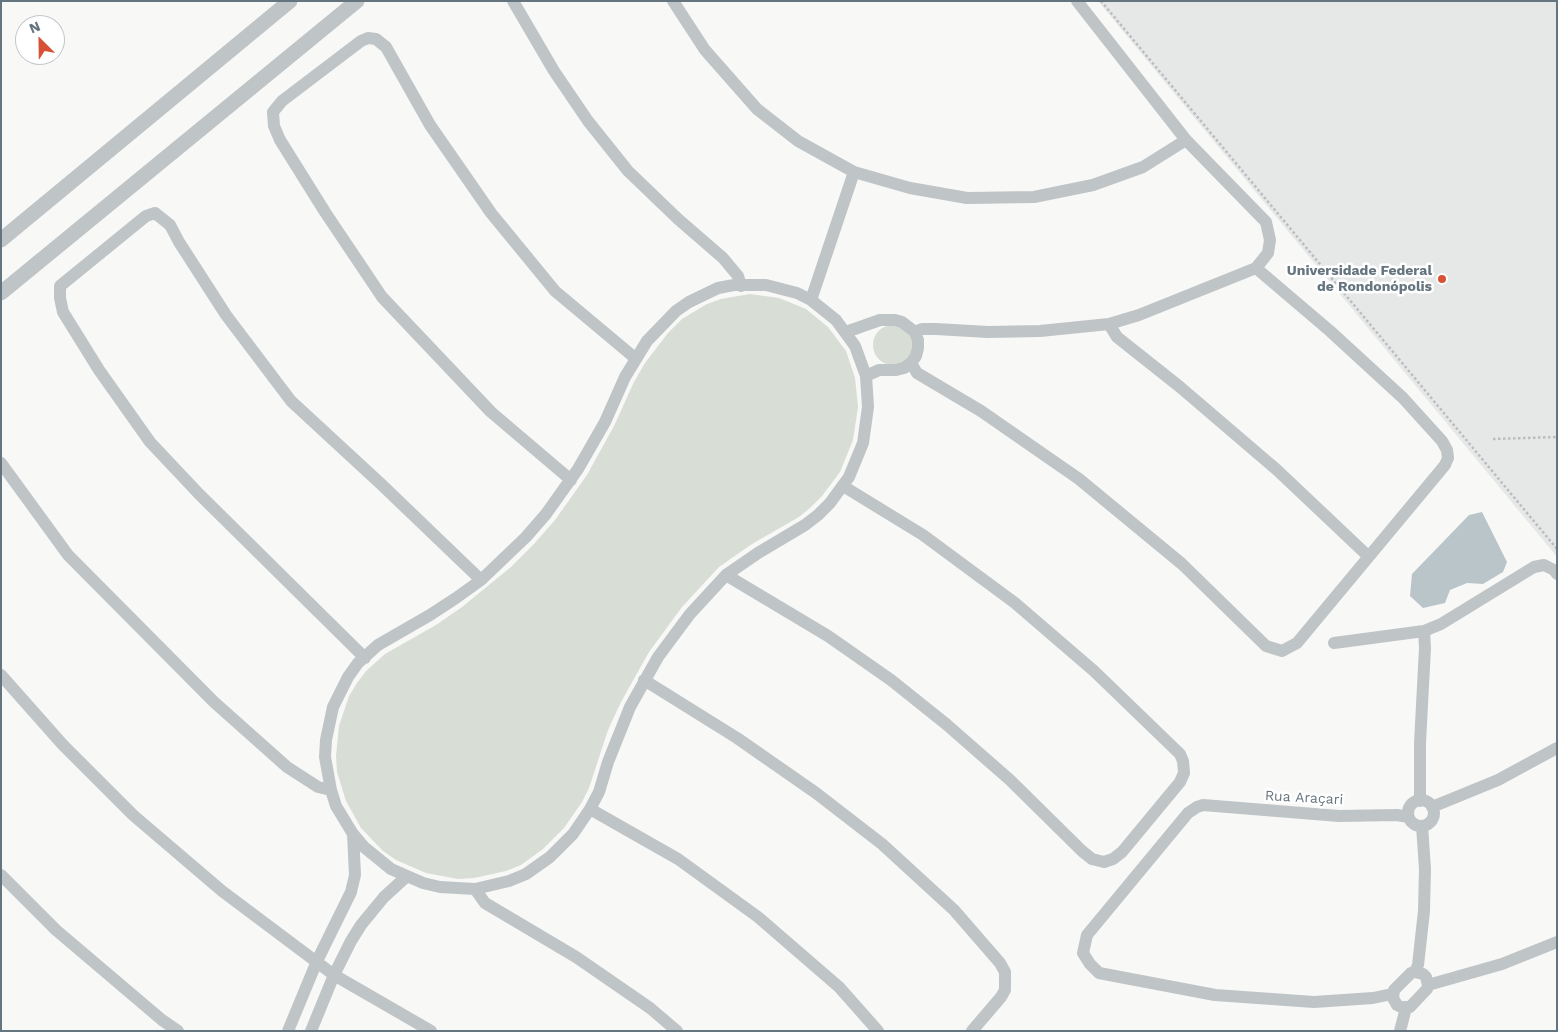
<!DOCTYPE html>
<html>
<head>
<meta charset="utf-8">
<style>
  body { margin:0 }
  #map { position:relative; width:1558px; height:1032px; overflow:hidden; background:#f8f8f6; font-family:"Work Sans",sans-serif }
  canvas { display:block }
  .frame { position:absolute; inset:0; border:2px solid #65757f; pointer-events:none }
  .north { position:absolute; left:15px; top:15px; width:50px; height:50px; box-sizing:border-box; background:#fff; border:1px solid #c1c8cc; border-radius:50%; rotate:337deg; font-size:14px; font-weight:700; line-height:20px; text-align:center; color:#65757f }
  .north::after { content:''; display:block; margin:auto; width:18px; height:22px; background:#d75137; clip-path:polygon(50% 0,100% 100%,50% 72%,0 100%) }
</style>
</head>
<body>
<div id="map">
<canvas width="1558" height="1032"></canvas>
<div class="frame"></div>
<div class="north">N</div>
</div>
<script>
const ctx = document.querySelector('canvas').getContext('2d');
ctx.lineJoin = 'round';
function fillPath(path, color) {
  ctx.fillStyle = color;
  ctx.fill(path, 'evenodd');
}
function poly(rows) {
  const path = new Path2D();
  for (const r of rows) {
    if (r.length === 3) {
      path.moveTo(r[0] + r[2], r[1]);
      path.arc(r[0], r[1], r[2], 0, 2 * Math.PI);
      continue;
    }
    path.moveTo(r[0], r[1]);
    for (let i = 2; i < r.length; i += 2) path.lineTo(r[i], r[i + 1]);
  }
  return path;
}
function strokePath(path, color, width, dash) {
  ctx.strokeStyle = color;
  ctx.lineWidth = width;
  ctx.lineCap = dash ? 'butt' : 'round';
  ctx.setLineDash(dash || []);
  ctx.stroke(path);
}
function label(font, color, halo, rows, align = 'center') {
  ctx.font = font + ' "Work Sans",sans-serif';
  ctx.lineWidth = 5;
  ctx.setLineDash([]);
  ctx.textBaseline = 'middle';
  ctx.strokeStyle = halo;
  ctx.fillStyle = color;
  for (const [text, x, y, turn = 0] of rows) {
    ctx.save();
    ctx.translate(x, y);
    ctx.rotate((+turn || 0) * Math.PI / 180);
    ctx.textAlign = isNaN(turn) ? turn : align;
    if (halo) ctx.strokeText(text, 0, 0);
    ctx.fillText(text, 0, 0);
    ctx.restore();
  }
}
fillPath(poly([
  [1098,1,1557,1,1557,557]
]), '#e6e7e7');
fillPath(poly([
  [750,294,779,298,806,309,828,327,846,351,855,378,858,407,853,440,840,472,822,496,811,507,799,517,752,544,719,567,682,607,649,652,621,702,608,730,589,788,582,802,564,828,543,849,521,865,506,871,474,878,458,879,426,873,396,860,383,851,361,828,346,801,337,772,336,756,339,726,349,696,357,683,366,671,385,654,436,625,462,607,511,567,534,544,555,520,587,475,614,426,634,382,645,363,668,333,682,319,707,304,721,299],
  [893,345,20]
]), '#d8ddd5');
fillPath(poly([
  [1482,512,1507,562,1503,572,1483,584,1467,583,1450,590,1445,603,1423,608,1410,596,1412,574,1469,515]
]), '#b9c5c9');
strokePath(poly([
  [1101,1,1557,549],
  [1493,439,1557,437]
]), '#babdbf', 2.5, [2.5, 2.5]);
strokePath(poly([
  [513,1,554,71,588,121,628,171,678,219,723,258,738,276,741,286],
  [673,1,705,50,757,109,798,141,854,172,910,188,967,198,1034,197,1093,185,1143,167,1186,140],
  [734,285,766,285,797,293,811,300,836,320,855,346,866,376,868,407,863,443,849,477,830,503,818,515,805,525,758,553,726,575,690,614,658,657,630,707,608,762,599,792,590,809,573,834,550,857,526,874,509,881,475,889,440,887,423,883,391,869,364,847,353,834,336,806,331,790,325,757,326,740,333,707,348,677,358,663,378,645,430,615,456,598,481,580,526,537,546,514,578,469,605,422,625,377,647,341,676,311,689,302,718,288,734,285],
  [811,300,854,172],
  [1109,324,1117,337,1180,387,1277,470,1368,556],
  [846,332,880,320,895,320,902,322,915,332,918,340,918,348,916,356,911,363,904,368,896,370,879,370,866,376],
  [915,332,922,329,936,329,988,332,1040,331,1109,324,1139,315,1256,268,1268,253,1270,240,1266,222,1186,140,1077,1],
  [911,363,917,373,981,411,1079,479,1182,564,1266,646,1282,651,1297,643,1445,465,1448,458,1447,450,1442,441,1403,398,1330,331,1256,268],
  [1,463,68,555,214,702,287,767,318,787,331,790],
  [571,480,491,412,382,297,325,212,280,140,274,126,273,112,282,101,361,41,368,38,376,39,386,47,430,125,491,213,555,291,635,358],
  [726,575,828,636,891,680,946,724,1010,780,1082,851,1092,859,1104,862,1113,859,1122,852,1180,782,1184,773,1183,761,1180,754,1094,671,1015,603,923,535,843,486],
  [1334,643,1424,631,1441,624,1534,567,1544,565,1554,570,1557,574],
  [365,658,199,494,150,442,99,370,63,312,60,298,60,286,146,216,155,213,170,225,179,242,226,315,291,401,382,485,481,580],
  [1,675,63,745,133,815,222,891,334,975,431,1031],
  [644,680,737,738,816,793,882,844,954,910,1000,963,1005,972,1005,990,1001,997,972,1031],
  [1421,813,13],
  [1420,801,1420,743,1425,648,1424,631],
  [1432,807,1498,780,1557,748],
  [590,809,678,859,758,917,839,987,878,1031],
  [1,875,56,930,162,1020,178,1031],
  [475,889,485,903,576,957,650,1008,677,1031],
  [1415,972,1418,965,1424,911,1425,869,1422,826],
  [1415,972,1423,974,1426,977,1428,985,1427,989,1410,1007,1401,1007,1397,1005,1393,998,1394,990,1411,973,1415,972],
  [1428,985,1502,964,1557,942],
  [1392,994,1373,998,1314,1002,1215,995,1099,973,1090,964,1083,953,1087,935,1188,813,1197,807,1203,805,1339,816,1397,815,1408,817],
  [288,1031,317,961,351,892,355,875,353,834],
  [311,1031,334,975,351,941,361,925,384,897,406,877],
  [1400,1031,1406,1008]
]), '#bfc4c7', 12);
strokePath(poly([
  [1,240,290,1],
  [1,293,357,1]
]), '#bfc4c7', 15);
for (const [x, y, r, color] of [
  [1442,279,5,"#d75137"]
]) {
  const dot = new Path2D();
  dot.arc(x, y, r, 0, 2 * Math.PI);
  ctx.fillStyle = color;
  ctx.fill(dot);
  strokePath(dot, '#fff', 2);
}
label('bold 14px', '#65757f', '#fff', [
  ["Universidade Federal",1432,271],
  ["de Rondonópolis",1432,287]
], 'right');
label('14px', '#65757f', '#fff', [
  ["Rua Araçari",1304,798,3]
]);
</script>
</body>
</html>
